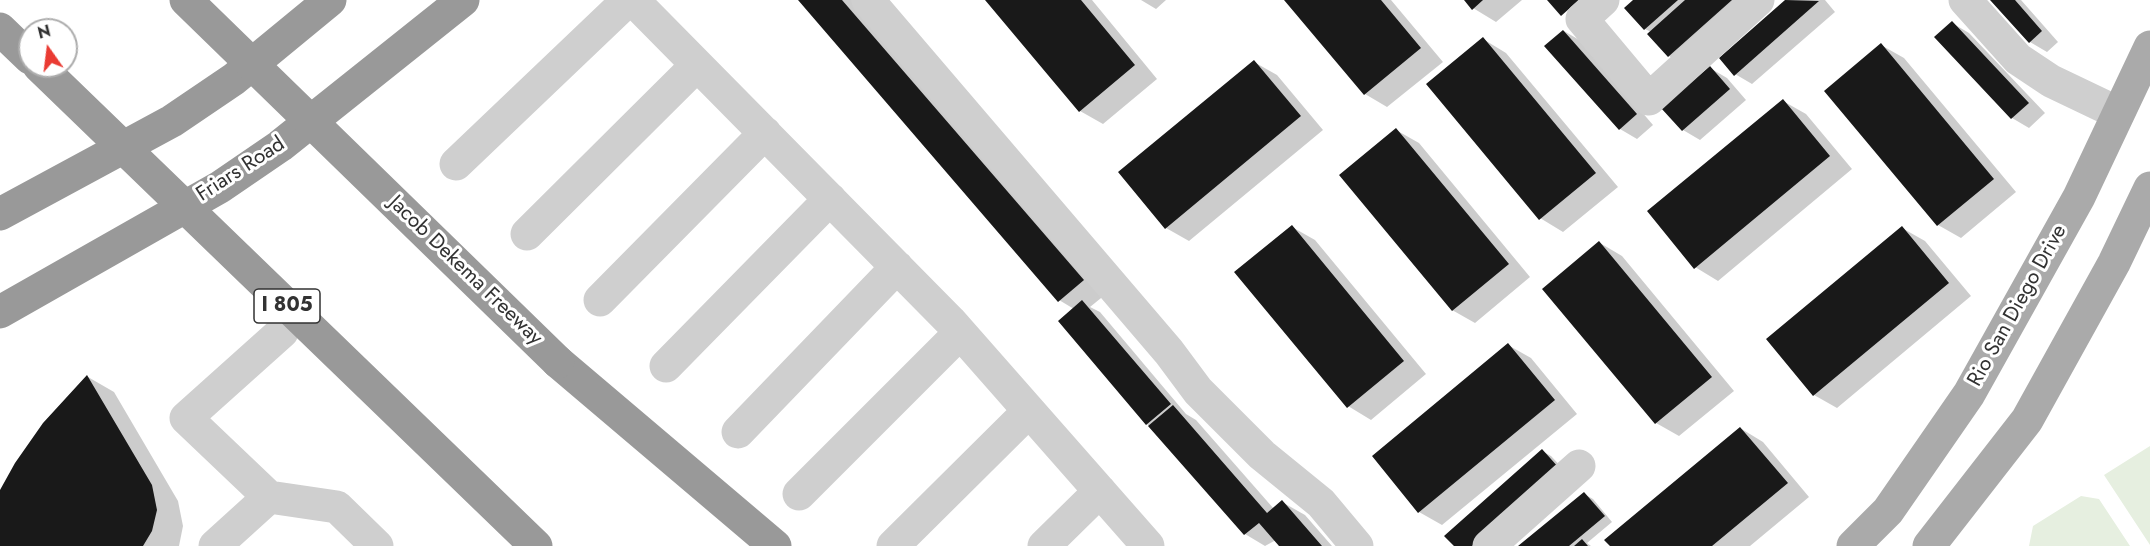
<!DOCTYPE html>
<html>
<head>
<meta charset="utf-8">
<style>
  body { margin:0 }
  #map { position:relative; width:2150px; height:546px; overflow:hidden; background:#fff; font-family:Jost,sans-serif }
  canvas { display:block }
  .north { position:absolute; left:18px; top:18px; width:60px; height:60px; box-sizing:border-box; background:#fff; border:2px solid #adadad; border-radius:50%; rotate:346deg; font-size:16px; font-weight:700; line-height:24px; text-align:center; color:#323232 }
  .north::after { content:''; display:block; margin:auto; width:21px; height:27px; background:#ea3b33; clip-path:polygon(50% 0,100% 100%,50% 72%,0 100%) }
</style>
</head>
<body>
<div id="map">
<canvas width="2150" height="546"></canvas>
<div class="north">N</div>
</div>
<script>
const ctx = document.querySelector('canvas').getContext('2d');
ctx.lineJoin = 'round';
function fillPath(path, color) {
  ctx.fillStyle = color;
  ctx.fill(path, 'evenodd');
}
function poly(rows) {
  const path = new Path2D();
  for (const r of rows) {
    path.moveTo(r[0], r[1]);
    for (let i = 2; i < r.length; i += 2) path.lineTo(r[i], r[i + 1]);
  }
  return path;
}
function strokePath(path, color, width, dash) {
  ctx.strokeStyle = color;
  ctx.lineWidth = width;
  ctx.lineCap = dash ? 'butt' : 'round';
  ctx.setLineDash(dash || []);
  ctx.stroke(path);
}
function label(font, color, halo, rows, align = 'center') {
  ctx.font = font + ' Jost,sans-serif';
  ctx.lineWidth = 6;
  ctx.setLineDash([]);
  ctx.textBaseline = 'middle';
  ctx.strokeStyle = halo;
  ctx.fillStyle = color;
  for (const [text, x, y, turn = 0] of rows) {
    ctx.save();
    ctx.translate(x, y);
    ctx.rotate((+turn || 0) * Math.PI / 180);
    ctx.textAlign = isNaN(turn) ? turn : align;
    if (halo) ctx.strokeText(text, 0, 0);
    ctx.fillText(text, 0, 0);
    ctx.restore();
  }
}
fillPath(poly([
  [2150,446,2150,545,2104,475],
  [2081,496,2099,499,2130,546,2029,546,2033,526]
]), '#e6efe0');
fillPath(poly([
  [800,0,853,0,1106,294,1090,307,1100,312,1186,414,1196,420,1274,509,1282,502,1305,515,1332,546,1281,546,1276,540,1265,546,1245,534,1147,424,1074,309,1059,300],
  [987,0,1092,0,1157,79,1103,124,1080,111],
  [1141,0,1166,0,1156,9],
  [1286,0,1391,0,1443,62,1387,107,1365,94],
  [1466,0,1522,0,1496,22,1473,8],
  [1635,0,1759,0,1686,66,1669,56,1651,32,1645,29],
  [1787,0,1825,0,1835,12,1752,84,1735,74,1721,58],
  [1992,0,2021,0,2058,42,2047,52,2030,42],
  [1952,23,1969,33,2045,113,2029,128,2012,118,1936,37],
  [1564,31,1581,41,1653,125,1637,139,1620,129,1547,46],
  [1483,39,1506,53,1618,187,1563,232,1540,218],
  [1881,45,1904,58,2016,192,1961,238,1938,225],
  [1254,62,1277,75,1323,130,1189,241,1166,228],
  [1710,68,1727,78,1746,100,1700,140,1683,130],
  [1783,101,1806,114,1852,169,1718,281,1695,267],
  [1396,130,1419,143,1530,277,1475,323,1452,310],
  [1292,227,1315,240,1426,374,1371,420,1348,406],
  [1902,228,1925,241,1971,296,1837,408,1814,395],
  [1600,243,1622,256,1734,391,1679,436,1656,423,1544,289],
  [1508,345,1531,358,1577,414,1442,525,1419,512],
  [88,377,114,392,178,501,183,526,179,546,0,546,0,493],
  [1740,428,1763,442,1809,497,1750,546,1612,546],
  [1542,451,1551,456,1567,473,1486,546,1456,546],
  [1584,494,1593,499,1612,522,1587,543,1591,546,1521,546]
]), '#0003');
fillPath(poly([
  [798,0,842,0,1084,280,1058,302],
  [985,0,1081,0,1135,65,1079,112],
  [1284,0,1381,0,1421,48,1364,95],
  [1464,0,1483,0,1472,10],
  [1547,0,1579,0,1561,16],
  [1633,0,1678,0,1644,30,1624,8],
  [1685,0,1732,0,1668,57,1647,34],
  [1785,0,1819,1,1734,76,1719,58],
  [1990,0,2015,0,2042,31,2029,43],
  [1952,21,2029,103,2011,119,1934,37],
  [1563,30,1637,114,1619,130,1544,46],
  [1483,37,1596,173,1539,220,1426,84],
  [1881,43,1994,179,1937,226,1824,91],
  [1254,60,1301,116,1165,229,1118,172],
  [1710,66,1730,89,1682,131,1661,108],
  [1783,99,1830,156,1694,269,1647,211],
  [1396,128,1509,264,1452,311,1339,175],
  [1292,225,1404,361,1347,408,1234,272],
  [1902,226,1949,283,1813,396,1766,339],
  [1599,241,1712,377,1655,424,1542,289],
  [1082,300,1171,404,1146,425,1058,321],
  [1508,343,1555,400,1418,513,1372,456],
  [87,375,152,485,157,510,152,531,143,546,0,546,0,490,15,463,43,423],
  [1173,405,1267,513,1282,500,1322,546,1279,546,1259,523,1244,535,1148,426],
  [1740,427,1788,483,1712,546,1610,546,1604,540],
  [1542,449,1559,468,1472,546,1454,546,1444,536],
  [1584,492,1605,516,1569,546,1518,546],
  [1582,539,1588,546,1574,546]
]), '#191919');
strokePath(poly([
  [633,0,950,321,1148,546],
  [868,0,1169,352,1198,391,1262,455,1321,503,1357,546],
  [1603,0,1582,19,1649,99,1758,0],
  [1965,0,2018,59,2051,81,2118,113],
  [456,164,628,0],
  [527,234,697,65],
  [600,300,765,133],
  [282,332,186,418,269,497,337,507,377,546],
  [666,366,830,199],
  [738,432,897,267],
  [799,494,960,333],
  [215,546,269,497],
  [893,546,1029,411],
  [1044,546,1100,491],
  [1489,546,1579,466]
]), '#cfcfcf', 33);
strokePath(poly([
  [1853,546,1888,511,1969,394,2079,197,2150,47],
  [1929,546,2027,420,2114,263,2150,188]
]), '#aaa', 33);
strokePath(poly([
  [0,29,30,58],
  [0,214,172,121,234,79,330,0],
  [0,312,220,187,280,146,463,0],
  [558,362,775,546]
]), '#999', 33);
strokePath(poly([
  [186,0,558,362],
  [39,66,536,546]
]), '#999', 33);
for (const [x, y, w] of [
  [287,306,66]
]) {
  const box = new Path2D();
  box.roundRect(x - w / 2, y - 17, w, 34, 4.5);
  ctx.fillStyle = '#fff';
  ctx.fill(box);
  strokePath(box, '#323232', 1.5);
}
label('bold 20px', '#323232', null, [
  ["I 805",287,306]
]);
label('21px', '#323232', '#fff', [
  ["Friars Road",241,170,-33],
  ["Jacob Dekema Freeway",465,271,44],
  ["Rio San Diego Drive",2018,306,-61]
]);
</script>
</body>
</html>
